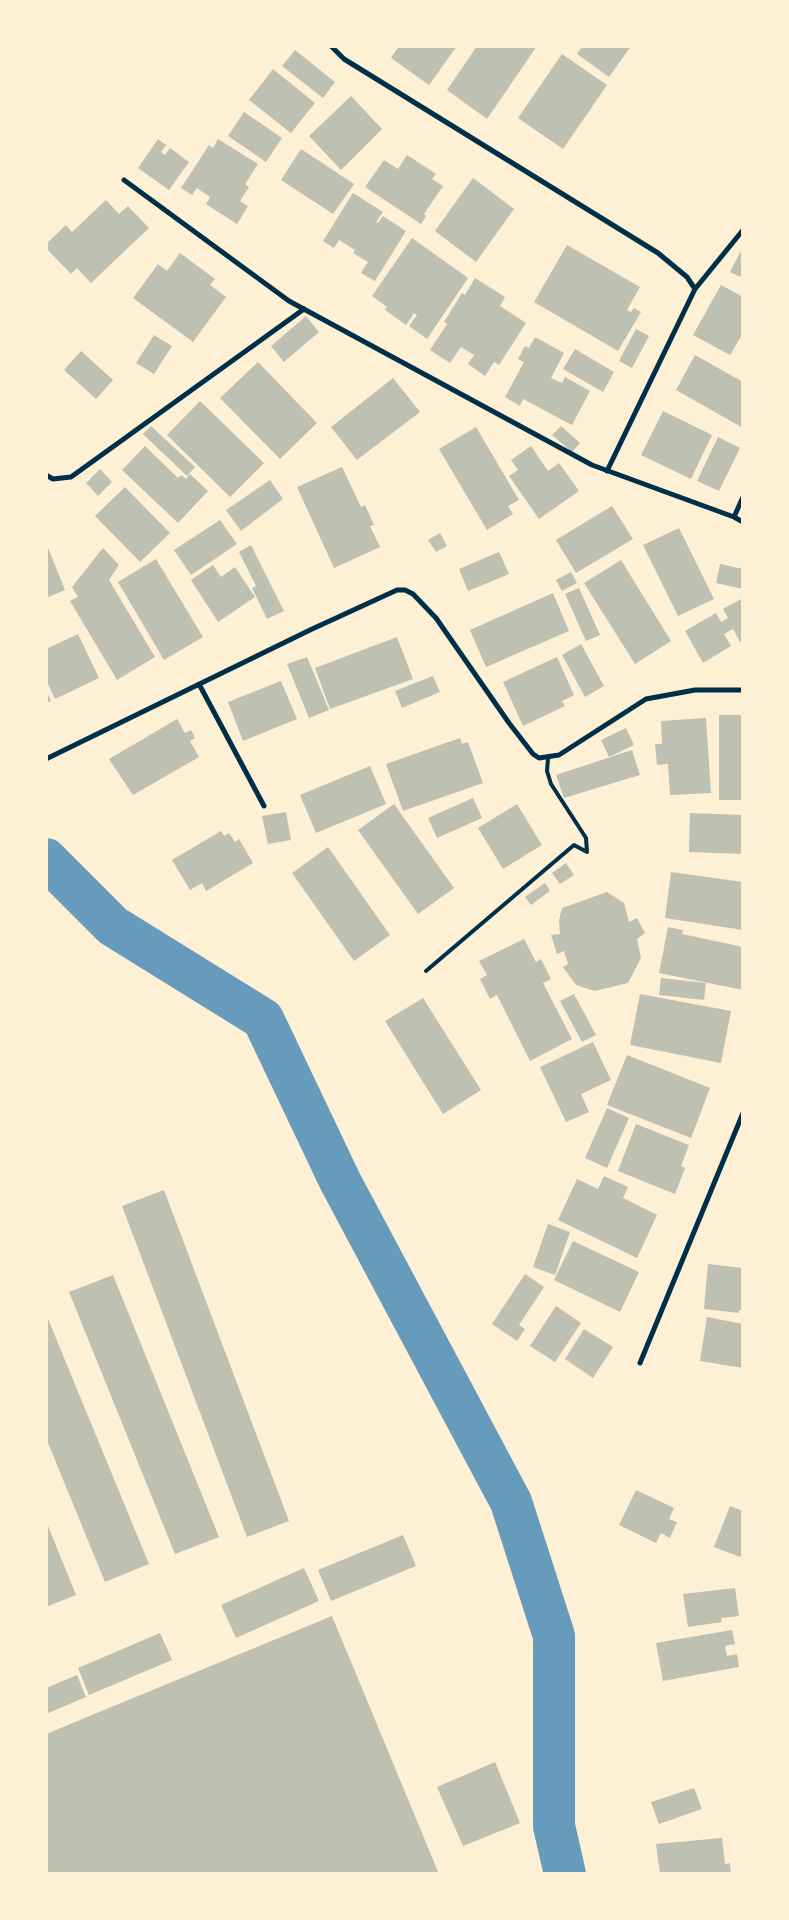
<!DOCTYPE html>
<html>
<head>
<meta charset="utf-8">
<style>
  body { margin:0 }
  #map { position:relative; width:789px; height:1920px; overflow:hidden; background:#fdf0d5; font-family:Figtree,sans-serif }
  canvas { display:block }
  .frame { position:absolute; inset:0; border:48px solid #fdf0d5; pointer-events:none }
</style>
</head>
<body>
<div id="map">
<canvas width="789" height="1920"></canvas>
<div class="frame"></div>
</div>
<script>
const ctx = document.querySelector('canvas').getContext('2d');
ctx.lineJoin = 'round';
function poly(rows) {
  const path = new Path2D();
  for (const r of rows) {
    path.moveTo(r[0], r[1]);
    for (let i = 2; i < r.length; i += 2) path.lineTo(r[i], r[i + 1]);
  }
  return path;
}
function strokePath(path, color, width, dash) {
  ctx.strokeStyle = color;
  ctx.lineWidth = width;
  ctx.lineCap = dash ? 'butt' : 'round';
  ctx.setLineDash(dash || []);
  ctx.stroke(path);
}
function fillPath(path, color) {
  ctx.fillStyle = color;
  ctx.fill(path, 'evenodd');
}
strokePath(poly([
  [46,859,113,926,263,1019,340,1181,511,1502,554,1636,554,1826,565,1874]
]), '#669bbc', 42);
fillPath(poly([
  [399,46,457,46,429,85,391,58],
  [477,46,537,46,487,119,447,90],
  [582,46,631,46,609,77,577,54],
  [295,50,335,82,323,98,282,66],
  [562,54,607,85,563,149,518,118],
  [273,69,315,103,291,133,249,100],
  [351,96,382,129,341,170,309,136],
  [244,112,282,138,266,162,228,136],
  [158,139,166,145,161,152,165,155,170,148,189,162,169,190,138,168],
  [218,139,258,164,245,184,249,187,240,201,248,206,237,224,206,204,210,197,197,188,192,195,181,188,209,145,213,148],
  [301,149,354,184,333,214,281,180],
  [407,155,436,174,432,179,443,186,424,214,426,216,421,224,365,187,384,160,398,169],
  [473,178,514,209,476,262,435,231],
  [353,193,383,212,376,222,378,223,383,216,406,231,375,281,361,273,368,262,353,253,355,250,339,240,334,248,323,241],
  [106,200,119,214,128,206,149,228,91,283,77,268,71,274,46,248,46,244,66,225,72,232],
  [412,238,468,278,427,339,409,326,417,315,414,313,406,325,385,310,387,307,372,296],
  [567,245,640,287,627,310,631,312,634,308,641,312,618,351,534,302],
  [743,247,743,278,730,272],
  [180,253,215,279,210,285,226,297,193,342,133,298,158,264,167,271],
  [475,278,505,297,500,306,526,323,499,365,494,362,485,376,468,364,474,355,461,347,450,363,430,350,447,324,444,322,462,293,465,295],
  [721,285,743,297,743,333,730,355,693,335],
  [306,316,319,332,284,362,271,346],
  [636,329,649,336,632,368,619,361],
  [154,335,172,346,154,374,136,363],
  [535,337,564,353,551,378,562,383,565,377,590,391,572,425,523,399,520,406,505,397,524,362,518,359,525,346,529,348],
  [575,349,614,372,603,392,563,369],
  [81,351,113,380,96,399,64,370],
  [695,355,743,382,743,428,676,390],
  [258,362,317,423,280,459,220,398],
  [393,378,420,412,357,460,331,427],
  [200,401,264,463,230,497,167,435],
  [663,411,712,435,691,479,641,455],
  [151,426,195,467,187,476,143,434],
  [561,426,580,443,572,452,552,435],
  [476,427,519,500,508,506,513,514,487,530,439,449],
  [718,437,740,448,719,491,697,481],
  [145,446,178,478,181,475,186,479,190,474,208,491,178,523,122,470],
  [531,446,548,471,559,463,579,491,539,519,509,476,518,470,511,460],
  [342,467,361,507,365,505,374,525,370,526,380,547,334,568,297,487],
  [100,469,112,482,98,496,86,483],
  [270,480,283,499,241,531,226,510],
  [125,487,170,533,140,562,95,516],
  [612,506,633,539,576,573,556,540],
  [220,520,237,544,191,575,174,550],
  [679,528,714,599,678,616,643,545],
  [440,533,447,546,436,552,428,540],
  [251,545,284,611,267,619,252,588,256,586,239,552],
  [48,548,65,590,46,598,46,549],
  [103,548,119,565,109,580,155,657,117,680,70,601,78,597,72,587],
  [499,552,509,574,468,591,459,569],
  [156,559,203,637,164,660,118,582],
  [621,560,671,641,635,664,584,583],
  [720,564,743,569,743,589,716,583],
  [213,565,221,577,235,567,255,597,218,622,191,580],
  [571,572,577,583,562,591,556,580],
  [579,588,600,635,586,641,565,594],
  [553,593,569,631,486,667,470,630],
  [743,598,743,640,740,642,733,629,724,634,731,646,703,663,685,631,716,613,721,622,728,618,723,609],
  [78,634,99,678,55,699,46,680,46,649],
  [397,637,413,679,330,709,315,668],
  [581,644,604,686,585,697,562,655],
  [307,657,329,710,309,718,287,664],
  [557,657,574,695,562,701,565,706,523,726,503,682],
  [433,676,440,692,402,708,395,691],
  [281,681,297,719,243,741,228,702],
  [46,690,51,701,46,703],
  [719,715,743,715,743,800,719,800],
  [706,718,711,793,670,795,668,764,657,765,655,744,662,744,661,721],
  [177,719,185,733,191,730,195,738,190,741,199,757,133,795,109,759],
  [626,728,634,745,609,757,601,740],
  [460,738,462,744,468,742,483,783,403,811,386,764],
  [632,750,640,775,564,798,556,775],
  [370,766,386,804,316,833,300,795],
  [473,798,482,818,437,838,428,818],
  [394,804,454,888,418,914,358,830],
  [517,804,542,845,503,869,478,828],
  [286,812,291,840,268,844,262,816],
  [690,813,743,815,743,854,689,852],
  [221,831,224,836,229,833,235,842,239,839,253,863,206,891,202,883,190,890,172,860],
  [328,847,390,935,354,961,292,873],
  [566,863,574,875,560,884,552,873],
  [671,872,743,882,743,930,665,918],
  [545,883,550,891,531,905,525,897],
  [607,892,624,903,629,922,637,918,645,933,637,939,641,958,628,983,595,991,576,985,563,967,568,964,564,951,557,954,551,935,560,934,559,920,562,908],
  [668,927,683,930,682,934,743,947,743,990,659,973],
  [524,939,536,962,541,959,551,979,543,983,572,1039,530,1061,497,995,490,999,480,979,487,975,479,961],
  [661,978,706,983,704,1000,659,995],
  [574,994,596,1035,582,1042,560,1001],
  [640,994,731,1011,721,1063,630,1045],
  [423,998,481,1090,443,1114,385,1021],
  [593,1042,611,1080,581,1094,589,1112,566,1122,540,1067],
  [627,1055,710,1088,691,1138,607,1105],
  [607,1108,629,1118,607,1168,585,1158],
  [636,1124,689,1145,681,1166,685,1168,675,1194,618,1171],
  [604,1176,628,1187,623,1198,657,1215,637,1258,558,1220,577,1179,598,1189],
  [164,1190,289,1521,247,1537,122,1206],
  [548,1224,570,1232,555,1275,533,1267],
  [573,1241,639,1272,620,1312,554,1280],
  [708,1264,743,1268,743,1311,739,1310,739,1313,704,1309],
  [525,1274,544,1287,519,1325,525,1329,517,1341,492,1324],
  [113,1275,219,1537,175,1554,69,1292],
  [556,1306,581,1323,555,1362,530,1346],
  [46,1314,149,1564,105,1582,46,1438],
  [707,1317,743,1324,743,1368,700,1361],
  [584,1329,613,1347,593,1378,565,1359],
  [636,1490,674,1508,669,1519,677,1522,670,1538,661,1533,656,1543,619,1525],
  [730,1506,743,1511,743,1558,714,1547],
  [46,1521,76,1595,46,1607],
  [403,1535,416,1566,331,1601,318,1570],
  [304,1568,319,1601,236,1638,221,1605],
  [735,1588,739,1616,721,1618,722,1622,688,1627,683,1594],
  [332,1616,439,1874,46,1874,46,1734],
  [732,1630,735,1644,725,1646,727,1656,737,1654,739,1667,663,1681,656,1643],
  [160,1633,172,1660,89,1695,78,1668],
  [77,1675,86,1697,46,1714,46,1688],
  [495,1762,520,1823,463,1846,437,1787],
  [694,1788,702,1809,659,1824,651,1802],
  [722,1838,725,1864,730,1863,731,1874,660,1874,656,1844]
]), '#bec0b2');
strokePath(poly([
  [426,971,574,845,587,852,586,838,551,784,547,771,548,758]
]), '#003049', 4);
strokePath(poly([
  [331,46,344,59,658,253,687,277,695,289],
  [124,180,289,301,592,465,734,517,743,522],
  [607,471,695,289,743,230],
  [46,475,53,479,71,477,304,309],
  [734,517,743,497],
  [199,684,264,806],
  [46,759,310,630,397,590,405,590,413,594,436,618,509,723,533,754,539,758,559,755,646,699,695,690,743,690],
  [640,1363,743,1113]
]), '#003049', 5);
</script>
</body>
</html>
